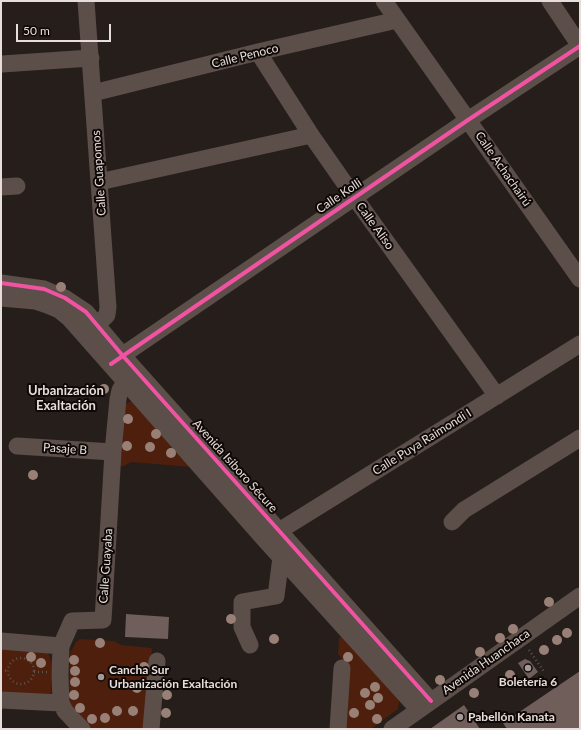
<!DOCTYPE html>
<html>
<head>
<meta charset="utf-8">
<style>
  body { margin:0 }
  #map { position:relative; width:581px; height:730px; overflow:hidden; background:#251e1b; font-family:Lato,sans-serif }
  canvas { display:block }
  .frame { position:absolute; inset:0; border:2px solid #e7ddda; pointer-events:none }
  .scale { position:absolute; left:16px; top:24px; width:95px; height:18px; box-sizing:border-box; border:2px solid #e7ddda; border-top:0; padding-left:5px; font-size:12px; line-height:14px; white-space:nowrap; color:#e7ddda; -webkit-text-stroke:3px #0e0806; paint-order:stroke }
</style>
</head>
<body>
<div id="map">
<canvas width="581" height="730"></canvas>
<div class="frame"></div>
<div class="scale">50 m</div>
</div>
<script>
const ctx = document.querySelector('canvas').getContext('2d');
ctx.lineJoin = 'round';
function fillPath(path, color) {
  ctx.fillStyle = color;
  ctx.fill(path, 'evenodd');
}
function poly(rows) {
  const path = new Path2D();
  for (const r of rows) {
    if (r.length === 3) {
      path.moveTo(r[0] + r[2], r[1]);
      path.arc(r[0], r[1], r[2], 0, 2 * Math.PI);
      continue;
    }
    path.moveTo(r[0], r[1]);
    for (let i = 2; i < r.length; i += 2) path.lineTo(r[i], r[i + 1]);
  }
  return path;
}
function strokePath(path, color, width, dash) {
  ctx.strokeStyle = color;
  ctx.lineWidth = width;
  ctx.lineCap = dash ? 'butt' : 'round';
  ctx.setLineDash(dash || []);
  ctx.stroke(path);
}
function label(font, color, halo, rows, align = 'center') {
  ctx.font = font + ' Lato,sans-serif';
  ctx.lineWidth = 4;
  ctx.setLineDash([]);
  ctx.textBaseline = 'middle';
  ctx.strokeStyle = halo;
  ctx.fillStyle = color;
  for (const [text, x, y, turn = 0] of rows) {
    ctx.save();
    ctx.translate(x, y);
    ctx.rotate((+turn || 0) * Math.PI / 180);
    ctx.textAlign = isNaN(turn) ? turn : align;
    if (halo) ctx.strokeText(text, 0, 0);
    ctx.fillText(text, 0, 0);
    ctx.restore();
  }
}
fillPath(poly([
  [129,402,136,402,192,467,131,462,124,466,120,466,125,405],
  [343,636,398,698,399,702,398,709,371,729,343,729,348,667,338,654,339,638],
  [80,639,114,641,121,645,152,648,145,729,91,729,77,715,70,704,69,698,70,653,76,642],
  [1,646,48,653,52,662,51,695,1,695]
]), '#4d1f0c');
fillPath(poly([
  [126,614,169,617,168,639,125,637],
  [525,659,530,661,538,672,529,679,518,663],
  [580,671,580,729,507,729,503,723],
  [464,705,480,729,430,729]
]), '#6f5e59');
strokePath(poly([
  [529,650,545,673],
  [21,671,13],
  [1,670,8,671],
  [34,672,47,672]
]), '#5d534f', 2.5, [1, 3]);
strokePath(poly([
  [86,1,108,307,107,315,89,333],
  [384,1,580,279],
  [550,1,580,46],
  [258,52,311,135,355,198,497,396],
  [2,64,91,58],
  [93,93,258,52,397,20],
  [99,182,311,135],
  [1,187,17,186],
  [1,283,44,289,65,298,86,312,123,356,431,701],
  [1,298,35,301,47,305,59,310,70,319,266,541,419,710],
  [114,361,468,120,580,46],
  [17,446,113,452],
  [452,522,464,510,580,438],
  [271,537,279,531,580,344],
  [1,641,61,646],
  [250,645,242,627,242,602,276,596,281,557],
  [1,700,61,703],
  [82,729,65,711,61,703,60,675,61,646,72,621,103,620,113,452,118,399,120,390,126,381,133,373],
  [151,729,157,661],
  [338,729,342,668],
  [392,729,580,596]
]), '#5c4e49', 17);
strokePath(poly([
  [1,283,44,289,65,298,86,312,123,356,431,701],
  [111,364,468,120,580,46]
]), '#f153a3', 4);
ctx.fillStyle = '#988077';
for (const [x, y] of [
  [61,287],
  [104,389],
  [128,419],
  [156,434],
  [127,446],
  [150,447],
  [171,453],
  [33,475],
  [549,602],
  [231,619],
  [513,629],
  [567,633],
  [500,638],
  [274,639],
  [557,640],
  [100,643],
  [544,650],
  [480,652],
  [31,657],
  [348,657],
  [74,660],
  [41,663],
  [144,667],
  [75,671],
  [510,675],
  [440,680],
  [75,682],
  [375,687],
  [137,688],
  [365,693],
  [474,693],
  [74,695],
  [167,695],
  [378,698],
  [370,705],
  [80,708],
  [117,711],
  [133,711],
  [166,713],
  [354,713],
  [105,718],
  [92,719],
  [377,719]
]) {
  ctx.beginPath();
  ctx.arc(x, y, 5, 0, 2 * Math.PI);
  ctx.fill();
}
for (const [x, y, r, color] of [
  [528,668,4,"#a39a97"],
  [101,677,4,"#a39a97"],
  [460,717,4,"#a39a97"]
]) {
  const dot = new Path2D();
  dot.arc(x, y, r, 0, 2 * Math.PI);
  ctx.fillStyle = color;
  ctx.fill(dot);
  strokePath(dot, '#0e0806', 1.5);
}
label('12px', '#e7ddda', '#0e0806', [
  ["Calle Penoco",245,56,-14],
  ["Calle Achachairú",503,169,55],
  ["Calle Guapomos",99,173,-94],
  ["Calle Kolli",339,196,-34],
  ["Calle Aliso",375,226,54],
  ["Calle Puya Raimondi I",422,442,-32],
  ["Pasaje B",65,449,4],
  ["Avenida Isiboro Sécure",235,466,48],
  ["Calle Guayaba",106,566,-86],
  ["Avenida Huanchaca",486,662,-35]
]);
label('bold 12px', '#e7ddda', '#0e0806', [
  ["Cancha Sur",109,670],
  ["Urbanización Exaltación",109,684],
  ["Boletería 6",528,682,"center"],
  ["Pabellón Kanata",468,717]
], 'left');
label('bold 13px', '#e7ddda', '#0e0806', [
  ["Urbanización",66,391],
  ["Exaltación",66,406]
]);
</script>
</body>
</html>
